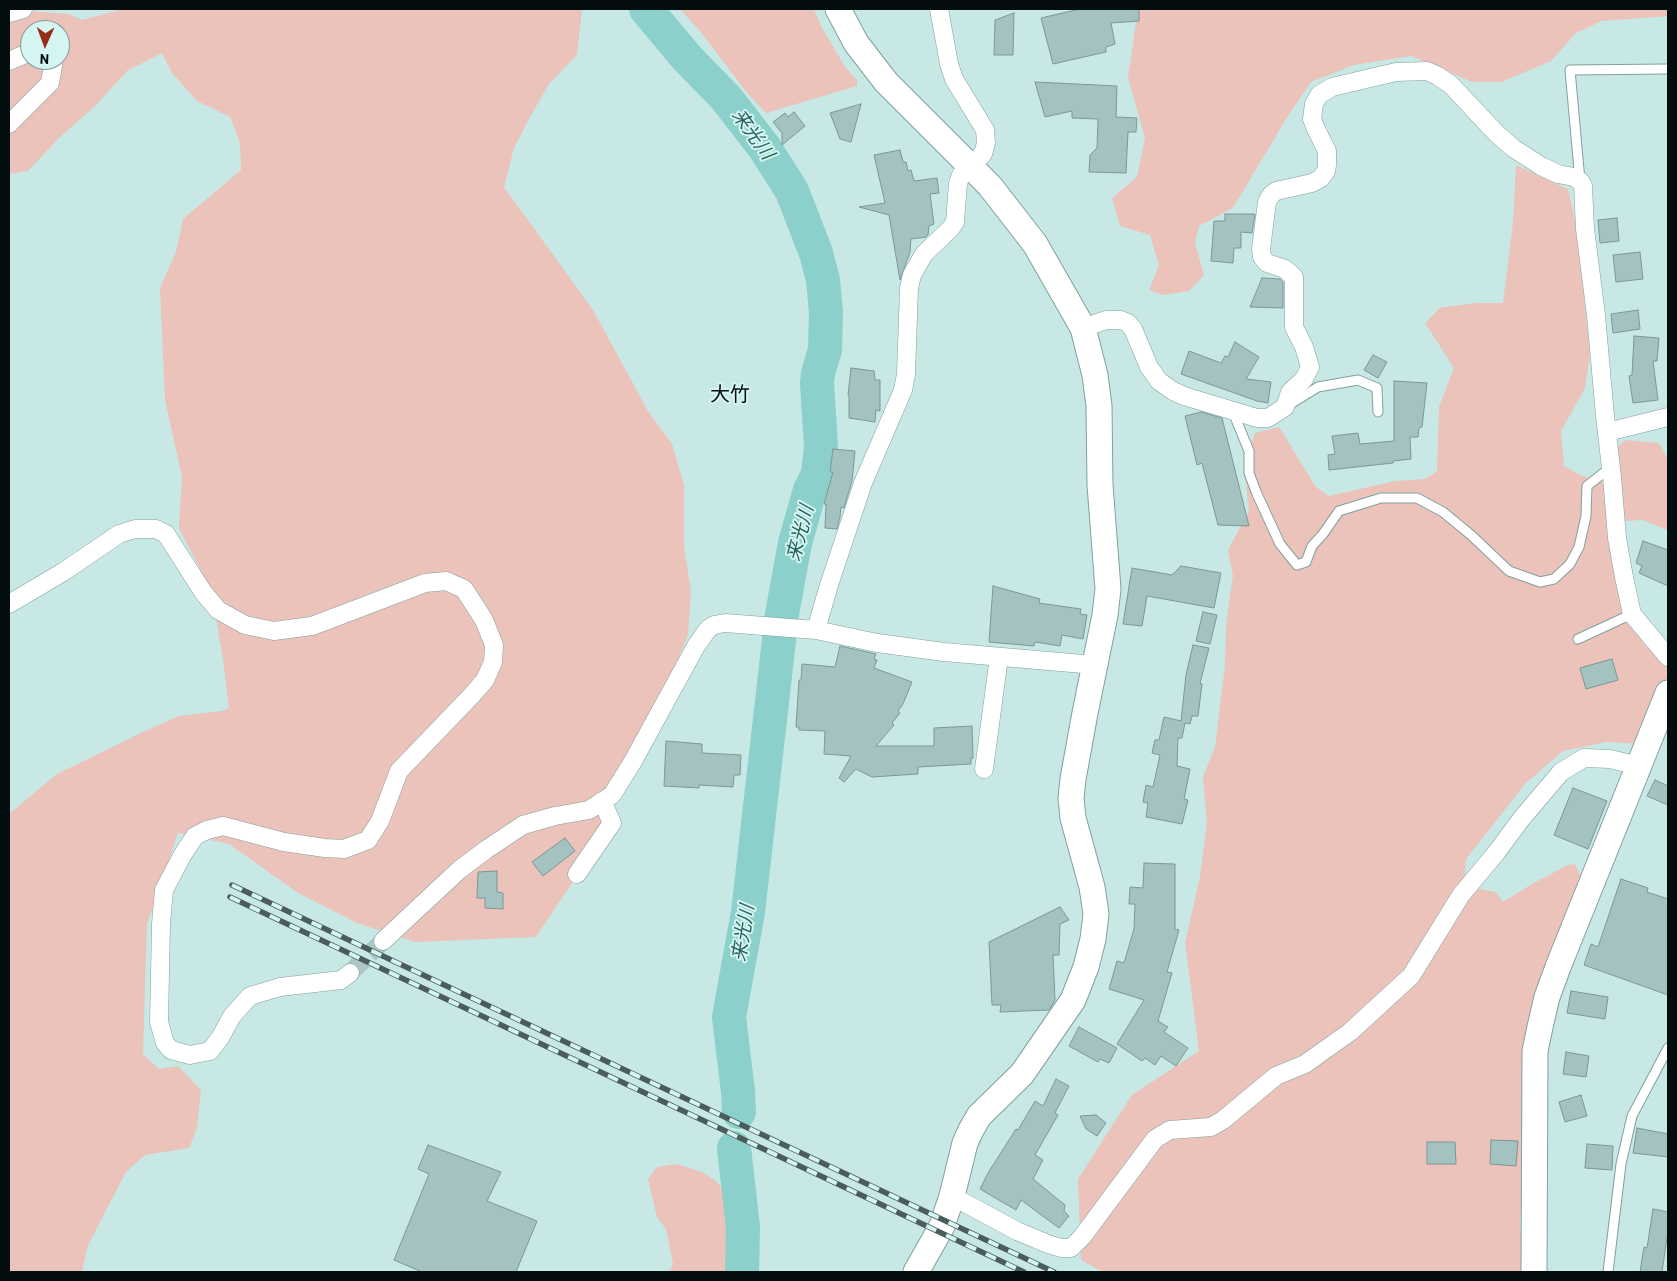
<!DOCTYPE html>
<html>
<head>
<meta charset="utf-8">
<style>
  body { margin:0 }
  #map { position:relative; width:1677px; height:1281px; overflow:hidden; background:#c7e8e5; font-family:Barlow,sans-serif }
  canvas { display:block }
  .frame { position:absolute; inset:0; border:10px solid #040e0e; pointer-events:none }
  .north { position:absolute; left:20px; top:20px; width:50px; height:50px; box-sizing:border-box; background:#d4f5f2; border:1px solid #819997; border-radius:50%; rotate:182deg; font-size:14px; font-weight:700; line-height:20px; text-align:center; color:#040e0e }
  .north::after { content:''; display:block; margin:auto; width:18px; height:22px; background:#972e1a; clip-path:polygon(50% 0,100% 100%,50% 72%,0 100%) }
</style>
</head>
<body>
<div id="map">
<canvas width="1677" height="1281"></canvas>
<div class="frame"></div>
<div class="north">N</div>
</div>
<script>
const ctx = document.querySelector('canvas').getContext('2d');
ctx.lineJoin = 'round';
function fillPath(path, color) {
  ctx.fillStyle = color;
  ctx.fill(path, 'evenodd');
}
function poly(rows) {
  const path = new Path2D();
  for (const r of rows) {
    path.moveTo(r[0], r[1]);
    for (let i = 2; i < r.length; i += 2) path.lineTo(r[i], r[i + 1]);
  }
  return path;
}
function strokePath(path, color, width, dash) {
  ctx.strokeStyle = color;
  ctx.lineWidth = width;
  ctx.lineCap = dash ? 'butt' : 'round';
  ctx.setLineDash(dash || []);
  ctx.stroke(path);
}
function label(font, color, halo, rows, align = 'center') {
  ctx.font = font + ' Barlow,"Noto Sans JP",sans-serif';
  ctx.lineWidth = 4;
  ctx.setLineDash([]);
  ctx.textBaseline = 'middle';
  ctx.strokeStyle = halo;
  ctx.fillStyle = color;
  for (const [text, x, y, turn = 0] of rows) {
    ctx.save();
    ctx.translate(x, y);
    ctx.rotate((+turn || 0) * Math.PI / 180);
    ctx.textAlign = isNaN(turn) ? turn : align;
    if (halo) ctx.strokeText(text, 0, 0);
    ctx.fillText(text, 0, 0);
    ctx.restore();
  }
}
fillPath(poly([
  [124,9,194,9,217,10,220,9,582,9,577,55,549,84,530,117,514,148,504,187,593,310,648,411,672,444,684,485,684,547,691,591,688,635,669,680,619,783,612,823,536,937,415,942,357,923,298,893,229,844,178,833,147,924,143,1054,159,1069,178,1066,201,1090,197,1128,189,1148,145,1155,126,1172,88,1245,82,1272,9,1272,9,814,57,774,143,732,179,716,222,711,229,708,223,659,211,590,179,528,182,477,165,400,160,288,176,252,183,219,241,170,240,143,230,117,197,101,172,73,162,53,127,71,97,104,59,138,28,171,9,174,9,19,31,11,68,14,82,20],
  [30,30,60,30,60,60,30,60],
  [680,9,814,9,822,28,846,68,857,80,857,86,766,113,747,93,700,31],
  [1138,9,1668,9,1668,16,1602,21,1576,33,1551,61,1501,82,1472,82,1411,56,1354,65,1311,82,1286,119,1233,208,1199,226,1195,243,1204,275,1189,291,1163,295,1149,290,1159,265,1150,235,1120,226,1112,198,1137,177,1145,138,1128,78],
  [1516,165,1568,189,1576,224,1590,354,1585,388,1561,431,1564,466,1580,475,1605,483,1616,448,1626,440,1659,443,1668,460,1668,530,1643,520,1622,521,1633,627,1646,647,1668,664,1668,683,1640,744,1606,742,1563,751,1526,783,1466,859,1465,874,1479,889,1496,892,1503,902,1532,884,1568,865,1575,864,1581,877,1531,1030,1520,1224,1524,1272,1103,1272,1081,1260,1078,1179,1132,1095,1199,1051,1185,943,1200,877,1207,823,1203,777,1215,747,1225,665,1226,624,1233,576,1228,550,1249,511,1244,464,1255,433,1279,427,1316,487,1329,496,1395,481,1425,479,1437,471,1439,407,1454,368,1425,323,1440,308,1476,303,1503,303,1513,223],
  [677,1164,702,1172,716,1181,733,1202,732,1222,735,1243,732,1272,669,1272,673,1264,666,1229,657,1217,648,1179,657,1167]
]), '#ebc3ba');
strokePath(poly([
  [646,9,687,58,726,98,764,147,792,191,816,253,823,280,826,312,825,350,818,373,817,383,821,447,818,474,810,490,795,543,782,614,748,912,729,1017,738,1092,739,1112],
  [734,1148,743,1227,742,1272]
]), '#8bd0cb', 34);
const building = poly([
  [1080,9,1139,9,1139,21,1111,23,1115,44,1106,47,1106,52,1053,64,1041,18,1080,9],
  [1014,13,1013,55,994,55,995,20,1014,13],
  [1035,82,1117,86,1116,117,1137,118,1136,132,1128,132,1126,173,1089,172,1090,155,1097,148,1098,119,1072,118,1072,111,1045,117,1035,82],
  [861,104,851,142,840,139,830,113,861,104],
  [794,112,805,126,782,145,782,133,773,122,785,113,788,117,794,112],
  [900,150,903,162,906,162,908,171,911,170,914,181,937,178,939,193,930,194,934,224,929,226,928,235,926,237,911,239,910,252,900,280,889,215,859,207,885,203,874,155,900,150],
  [1225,214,1255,214,1252,233,1241,232,1241,248,1234,248,1233,263,1211,261,1214,221,1225,221,1225,214],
  [1617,218,1619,241,1600,243,1598,220,1617,218],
  [1640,252,1643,279,1616,282,1613,255,1640,252],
  [1262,278,1280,279,1283,282,1283,308,1250,307,1262,278],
  [1638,310,1640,329,1613,333,1611,314,1638,310],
  [1634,336,1659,338,1657,361,1653,361,1658,400,1633,403,1629,376,1632,375,1634,336],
  [1235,342,1259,357,1246,379,1271,382,1268,403,1257,401,1181,374,1189,351,1221,363,1225,356,1228,357,1235,342],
  [1373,355,1387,362,1378,378,1364,370,1373,355],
  [851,368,874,371,875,380,880,380,880,411,876,410,875,422,849,418,849,395,848,395,851,368],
  [1394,381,1427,383,1422,427,1419,428,1418,437,1410,437,1411,459,1393,461,1393,463,1329,470,1328,455,1335,454,1332,436,1358,433,1360,444,1394,441,1394,381],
  [1201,412,1222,418,1249,526,1218,525,1202,463,1197,465,1185,416,1201,412],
  [833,449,855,451,852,481,844,508,841,507,840,517,837,529,825,528,826,504,824,504,833,472,830,472,833,449],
  [1643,541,1668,550,1668,586,1639,573,1642,566,1636,563,1643,541],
  [1181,566,1221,573,1214,608,1147,596,1142,626,1123,624,1132,568,1172,575,1181,566],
  [993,586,1040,599,1039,603,1081,609,1080,614,1087,615,1083,639,1062,635,1060,646,1035,642,1034,646,989,642,993,586],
  [1203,612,1217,615,1210,644,1196,641,1203,612],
  [1193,645,1209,648,1200,683,1202,684,1198,716,1192,716,1190,724,1185,723,1182,738,1178,738,1177,766,1190,769,1184,799,1188,800,1182,824,1146,817,1148,803,1143,802,1146,785,1153,787,1160,755,1152,753,1155,740,1159,740,1164,717,1181,721,1186,675,1193,645],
  [840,646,876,654,874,659,877,660,874,668,912,682,903,704,898,711,900,713,892,723,894,725,876,746,934,746,934,728,972,726,973,758,971,758,971,764,918,767,918,774,872,777,856,769,844,782,839,778,851,756,824,754,825,731,799,730,799,727,796,727,799,680,801,680,802,664,835,667,840,646],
  [1612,659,1618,680,1586,689,1580,668,1612,659],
  [666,741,702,744,702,753,741,755,740,775,734,775,733,787,699,785,699,788,664,786,666,741],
  [1655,780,1668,786,1668,805,1647,796,1655,780],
  [1573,788,1607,801,1588,849,1554,835,1573,788],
  [565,838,575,851,543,876,532,862,565,838],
  [1144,863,1175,864,1175,929,1179,930,1167,972,1172,973,1158,1021,1168,1027,1164,1032,1188,1048,1176,1066,1161,1056,1155,1065,1145,1058,1142,1061,1117,1044,1144,1000,1109,989,1117,961,1124,963,1134,929,1135,904,1129,904,1130,887,1143,888,1144,863],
  [497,871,497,892,503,893,503,909,485,908,485,898,477,898,478,872,497,871],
  [1621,879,1648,888,1647,892,1668,899,1668,995,1584,965,1591,944,1598,947,1621,879],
  [1060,907,1069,920,1060,924,1059,955,1053,955,1055,1000,1049,1010,1000,1012,1001,1005,992,1005,989,942,1060,907],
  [1571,991,1608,997,1605,1019,1567,1013,1571,991],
  [1079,1027,1117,1048,1109,1063,1100,1059,1098,1062,1069,1046,1079,1027],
  [1566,1052,1589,1056,1586,1077,1563,1074,1566,1052],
  [1056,1079,1069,1086,1055,1113,1058,1115,1035,1155,1043,1160,1033,1179,1065,1205,1064,1211,1069,1216,1059,1228,1021,1200,1016,1210,980,1189,988,1173,1016,1129,1018,1130,1035,1101,1043,1106,1056,1079],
  [1581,1095,1587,1116,1565,1122,1559,1102,1581,1095],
  [1096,1115,1106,1123,1097,1136,1086,1129,1080,1116,1096,1115],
  [1637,1128,1668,1134,1668,1157,1633,1153,1637,1128],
  [1491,1140,1518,1141,1516,1166,1490,1164,1491,1140],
  [1427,1142,1455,1142,1456,1164,1427,1164,1427,1142],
  [1587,1144,1613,1146,1612,1170,1585,1168,1587,1144],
  [428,1145,501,1172,487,1201,537,1221,516,1272,422,1272,394,1260,429,1174,418,1169,428,1145],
  [1653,1209,1668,1212,1668,1231,1662,1272,1640,1272,1644,1247,1647,1248,1653,1209]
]);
fillPath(building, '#a3c2c0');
strokePath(building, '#7a9896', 1);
strokePath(poly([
  [350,973,383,941]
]), '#aac7c5', 18, [18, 9]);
const lane = poly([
  [1580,181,1570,70,1668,69],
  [1287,406,1318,387,1358,380,1377,388,1378,412],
  [1233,412,1249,451,1249,473,1257,494,1280,544,1297,565,1306,562,1312,546,1323,534,1339,511,1381,498,1417,498,1443,512,1471,535,1509,571,1540,582,1554,579,1570,564,1579,547,1586,516,1587,486,1611,467],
  [1578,639,1632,614],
  [1608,1272,1621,1164,1632,1116,1668,1048]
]);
const street = poly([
  [9,13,23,9],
  [9,61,30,52],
  [9,124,50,83,53,66,50,60],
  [1083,328,1106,320,1121,320,1128,323,1133,329,1149,367,1159,381,1173,391,1184,396,1257,418,1268,418,1285,407,1290,392,1304,379,1310,367,1304,347,1294,327,1294,277,1285,269,1267,263,1262,257,1261,249,1267,202,1271,195,1276,191,1312,183,1321,178,1326,171,1327,165,1327,151,1316,129,1312,119,1314,104,1319,95,1332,87,1396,72,1427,71,1438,76,1451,85,1496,133,1513,148,1541,166,1558,174,1574,177,1580,181,1583,186,1585,229,1596,315,1605,416,1612,477,1617,538,1624,577,1632,614,1668,657],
  [1607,432,1668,417],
  [9,604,63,572,119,534,135,529,156,529,166,534,203,592,218,610,245,625,274,631,312,626,425,583,446,581,464,589,484,620,494,645,493,662,485,680,472,695,399,771,380,821,368,840,344,849,325,848,284,842,223,826,207,830,195,836,183,854,164,890,161,924,159,1022,165,1043,171,1050,190,1055,210,1051,220,1038,232,1016,250,996,280,987,341,980,350,973],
  [816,630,829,585,863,483,903,390,906,374,909,288,912,275,924,254,951,228,955,222,958,183,961,175,983,154,986,143,985,130,954,79,949,64,939,9],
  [984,769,999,657],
  [577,874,612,823,602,801],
  [383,941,459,870,487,849,523,825,555,816,589,810,612,795,632,763,696,646,708,629,714,625,725,623,816,630,877,643,944,652,1095,665],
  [952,1196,1017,1231,1048,1244,1061,1248,1071,1248,1082,1237,1155,1139,1170,1130,1211,1127,1223,1120,1276,1076,1305,1064,1350,1032,1411,976,1461,895,1496,853,1522,818,1561,772,1584,758,1610,759,1639,766]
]);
const secondary = poly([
  [838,9,856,43,886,82,990,186,1035,244,1083,328,1095,375,1099,406,1100,485,1108,589,1105,615,1085,713,1073,779,1071,798,1073,818,1092,887,1096,914,1093,939,1086,967,1073,1000,1022,1074,979,1116,971,1130,965,1143,952,1196,942,1226,916,1272],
  [1534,1272,1535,1051,1540,1027,1547,997,1558,967,1668,693]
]);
strokePath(lane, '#82a09d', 11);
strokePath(street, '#82a09d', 19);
strokePath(secondary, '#82a09d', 27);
strokePath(lane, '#fff', 9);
strokePath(street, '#fff', 18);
strokePath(secondary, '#fff', 25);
const rail = poly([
  [232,885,1054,1272],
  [230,897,1024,1272]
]);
strokePath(rail, '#4a5c5b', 5.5);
strokePath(rail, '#d4f5f2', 4, [11]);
label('italic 19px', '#26605c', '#d4f5f2', [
  ["来光川",753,134,54],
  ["来光川",800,533,-75],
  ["来光川",743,933,-81]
]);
label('20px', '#040e0e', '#d4f5f2', [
  ["大竹",730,394]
]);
</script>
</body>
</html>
